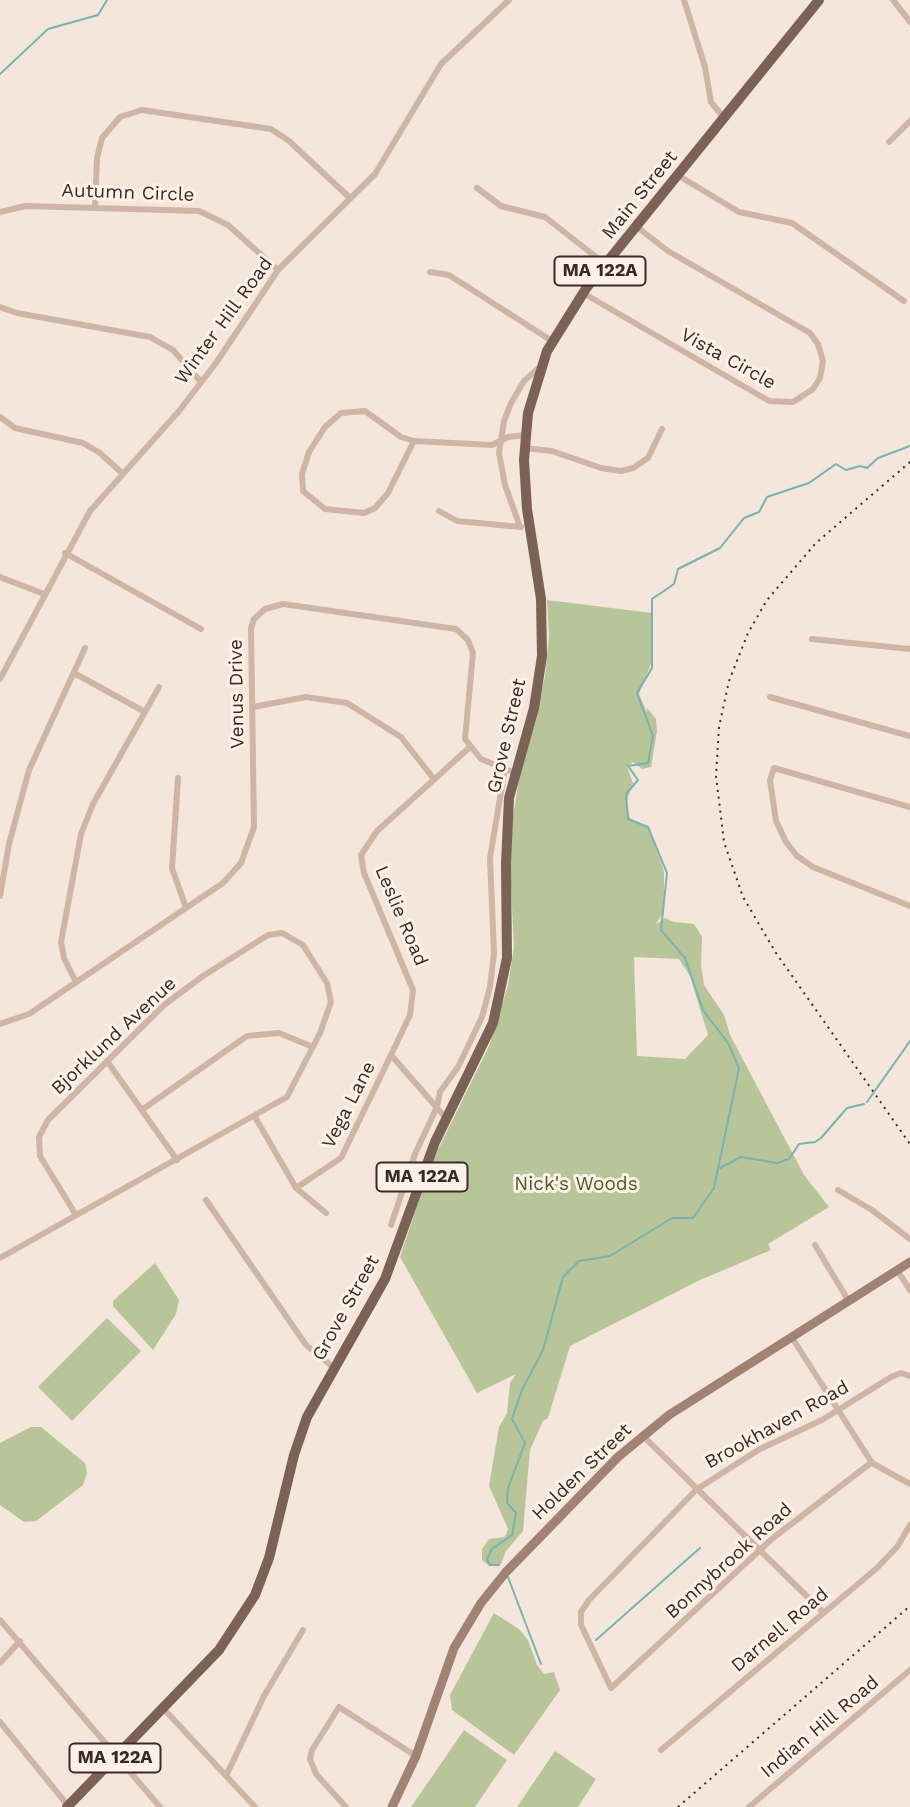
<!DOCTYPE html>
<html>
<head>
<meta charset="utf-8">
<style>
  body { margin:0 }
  canvas { display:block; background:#f4e6da }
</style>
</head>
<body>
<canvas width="910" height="1807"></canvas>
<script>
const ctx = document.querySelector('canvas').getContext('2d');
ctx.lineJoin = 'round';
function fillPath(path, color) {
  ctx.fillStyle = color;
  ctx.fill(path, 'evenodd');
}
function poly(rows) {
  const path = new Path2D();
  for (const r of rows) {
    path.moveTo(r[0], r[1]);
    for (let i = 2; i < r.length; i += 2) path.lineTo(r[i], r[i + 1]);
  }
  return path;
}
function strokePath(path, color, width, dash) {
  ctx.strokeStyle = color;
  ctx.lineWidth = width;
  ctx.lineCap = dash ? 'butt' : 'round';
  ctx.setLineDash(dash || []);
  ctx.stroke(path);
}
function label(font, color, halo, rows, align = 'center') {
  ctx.font = font + ' "Work Sans",sans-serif';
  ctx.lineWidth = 6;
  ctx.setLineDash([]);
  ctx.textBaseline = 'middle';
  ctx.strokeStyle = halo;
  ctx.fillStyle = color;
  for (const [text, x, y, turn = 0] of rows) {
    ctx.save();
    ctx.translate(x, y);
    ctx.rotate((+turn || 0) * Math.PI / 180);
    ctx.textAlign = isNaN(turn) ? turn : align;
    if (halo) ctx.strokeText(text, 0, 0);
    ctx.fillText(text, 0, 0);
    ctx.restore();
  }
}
fillPath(poly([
  [547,600,652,613,652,661,639,694,647,713,647,708,656,719,657,731,651,767,642,769,633,762,627,767,633,783,626,803,630,818,649,829,664,871,664,911,656,924,665,918,674,922,694,924,702,937,701,965,704,985,724,1015,730,1035,804,1175,829,1207,768,1244,771,1250,700,1280,570,1346,548,1418,543,1421,530,1450,523,1531,506,1551,501,1564,489,1566,482,1560,482,1549,489,1539,505,1537,508,1529,489,1486,499,1427,507,1413,510,1383,516,1374,477,1393,400,1257,431,1164,489,1046,508,985,514,947,510,867,513,817,520,773,545,676,549,636],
  [634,957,679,959,690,976,708,1035,685,1059,637,1056],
  [155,1263,179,1300,176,1314,153,1350,113,1306,113,1301],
  [107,1318,141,1351,72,1421,38,1387],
  [31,1427,41,1427,85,1463,87,1473,83,1485,36,1521,24,1522,0,1505,0,1443],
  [494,1613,519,1629,528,1640,537,1665,544,1674,554,1672,560,1690,514,1755,452,1710,450,1695],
  [464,1730,507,1760,475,1807,411,1807],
  [555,1751,596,1779,578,1807,517,1807]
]), '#b8c598');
strokePath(poly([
  [0,74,48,29,98,15,107,0],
  [867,1102,910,1041],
  [720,1168,741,1157,777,1163,789,1159,799,1144,815,1142,821,1138,847,1108,864,1104],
  [499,1565,490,1565,487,1559,492,1549,512,1535,516,1513,507,1503,508,1488,525,1443,512,1419,522,1390,543,1350,563,1277,579,1261,610,1256,672,1218,693,1218,714,1188,739,1068,728,1043,703,1010,685,958,661,930,667,873,648,827,628,819,626,794,638,780,628,766,648,763,653,736,637,693,652,668,652,599,674,584,678,569,720,548,744,518,759,512,767,497,809,483,836,464,846,470,860,466,867,468,878,458,910,446],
  [508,1577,541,1664],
  [596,1640,700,1548]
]), '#76b4b3', 2);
strokePath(poly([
  [684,0,705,67,711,102,724,118],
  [893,0,910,22],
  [889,142,910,121],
  [679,176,739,212,792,223,904,301],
  [477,188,501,206,545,217,605,264],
  [95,207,97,158,102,138,120,117,142,110,271,129,289,141,350,198],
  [0,212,25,206,199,211,228,225,278,270],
  [430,272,449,275,552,341],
  [583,293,769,401,793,402,813,389,820,378,823,361,818,344,810,333,668,251,637,227],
  [0,307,17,313,150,337,173,350,201,382],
  [0,417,15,428,83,443,100,453,123,474],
  [414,441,401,437,365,411,341,413,325,427,309,452,302,474,303,491,325,509,364,513,375,508,388,493,414,441,492,445,508,437,525,435],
  [524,448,552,451,601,468,621,471,633,468,648,458,662,429],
  [439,511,457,521,521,527],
  [520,527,505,485,499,453,504,421,511,403,524,381,541,366],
  [65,553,201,629],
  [0,577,44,594],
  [812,639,910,649],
  [74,673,145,712],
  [0,679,90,511,179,411,216,363,278,270,375,174,441,64,509,0],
  [770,697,910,736],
  [253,707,306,697,347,703,401,737,433,778],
  [178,778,172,868,186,908],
  [910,807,774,768,770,780,776,821,786,842,797,856,813,867,910,906],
  [0,896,9,844,29,770,85,648],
  [76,982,64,958,61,942,81,834,93,804,159,687],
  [0,1024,29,1014,223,883,241,863,254,827,251,628,254,619,265,609,283,604,456,629,468,640,473,653,465,739,481,759,515,773],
  [107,1061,177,1160],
  [143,1109,247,1036,279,1033,313,1047],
  [255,1117,296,1188,326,1213],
  [446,1118,391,1055,410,1015,413,990,364,873,361,855,377,831,470,747],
  [296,1188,341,1158,391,1055],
  [838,1190,872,1210,910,1239],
  [206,1200,306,1345,333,1367],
  [391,1225,415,1154,437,1107,440,1092,458,1067,482,1017,490,987,494,953,490,858,505,768],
  [815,1245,848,1300],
  [0,1258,287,1097,320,1033,331,1002,327,983,303,945,282,933,268,935,203,976,164,1005,48,1120,39,1137,40,1156,76,1215],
  [897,1270,910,1290],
  [791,1336,872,1463,910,1484],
  [643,1436,824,1613],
  [872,1462,773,1538,611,1688,581,1625,581,1612,589,1600,697,1489,760,1449,822,1420,891,1377,901,1373,910,1376],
  [0,1620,160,1807],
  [0,1663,20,1641],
  [163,1708,255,1807],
  [0,1722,69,1807],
  [661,1750,877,1568,897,1547,910,1525],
  [226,1776,264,1696,303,1630],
  [346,1807,316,1774,310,1759,312,1750,339,1707,416,1756],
  [749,1807,910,1670]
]), '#ceb5a5', 6);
strokePath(poly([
  [392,1807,416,1756,454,1648,481,1603,506,1572,618,1457,669,1415,910,1262]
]), '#a18376', 9);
strokePath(poly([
  [67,1807,219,1650,255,1595,269,1558,294,1455,307,1417,385,1279,435,1142,493,1023,507,958,506,864,509,798,534,708,542,656,541,599,527,509,524,460,528,413,547,351,587,287,819,0]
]), '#7c6156', 10);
strokePath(poly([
  [910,462,816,543,767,600,748,633,729,681,719,727,716,776,724,842,743,897,776,953,910,1144],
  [678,1807,910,1606]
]), '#382b27', 2, [2, 5]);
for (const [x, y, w] of [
  [600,271,91],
  [422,1177,91],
  [115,1758,91]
]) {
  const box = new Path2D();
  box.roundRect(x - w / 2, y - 14.5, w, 29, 5);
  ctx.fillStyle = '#fbf1e7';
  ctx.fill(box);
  strokePath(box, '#382b27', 2);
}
label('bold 18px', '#382b27', null, [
  ["MA 122A",600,271],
  ["MA 122A",422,1177],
  ["MA 122A",115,1758]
]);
label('19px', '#382b27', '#fbf1e7', [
  ["Autumn Circle",128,193,2],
  ["Main Street",640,195,-51],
  ["Winter Hill Road",224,321,-54],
  ["Vista Circle",728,359,29],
  ["Venus Drive",237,694,-91],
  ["Grove Street",507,736,-77],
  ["Leslie Road",401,916,67],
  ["Bjorklund Avenue",114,1036,-43],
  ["Vega Lane",349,1105,-63],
  ["Grove Street",346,1308,-61],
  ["Brookhaven Road",777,1425,-29],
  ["Holden Street",582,1472,-44],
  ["Bonnybrook Road",729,1561,-42],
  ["Darnell Road",780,1630,-40],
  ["Indian Hill Road",820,1727,-40]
]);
label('19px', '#4a5928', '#fbf1e7', [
  ["Nick's Woods",576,1184]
]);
</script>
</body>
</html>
